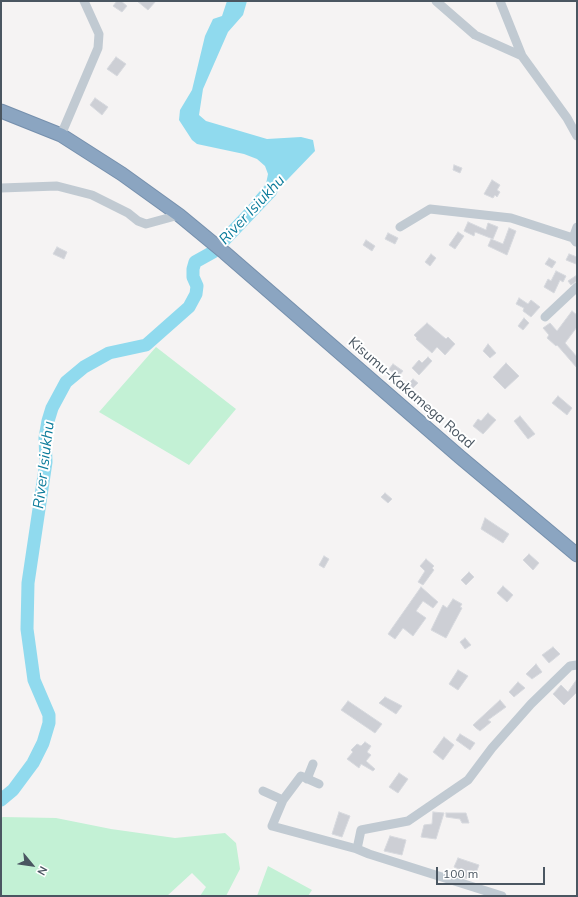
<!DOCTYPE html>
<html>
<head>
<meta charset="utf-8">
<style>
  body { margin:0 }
  #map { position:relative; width:578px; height:897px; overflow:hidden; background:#f5f3f3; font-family:Mulish,sans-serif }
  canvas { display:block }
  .frame { position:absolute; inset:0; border:2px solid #4a5661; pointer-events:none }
  .north { position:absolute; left:12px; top:845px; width:40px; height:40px; -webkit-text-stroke:3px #fff; paint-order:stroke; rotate:119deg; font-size:11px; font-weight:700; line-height:16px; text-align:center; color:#4a5661 }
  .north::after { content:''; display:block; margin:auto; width:14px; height:18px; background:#4a5661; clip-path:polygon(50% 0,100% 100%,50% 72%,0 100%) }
  .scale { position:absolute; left:436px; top:867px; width:109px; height:18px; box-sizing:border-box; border:2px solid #4a5661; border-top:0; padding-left:5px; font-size:12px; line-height:14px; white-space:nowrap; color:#4a5661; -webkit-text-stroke:3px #fff; paint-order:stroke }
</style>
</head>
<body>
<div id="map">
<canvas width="578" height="897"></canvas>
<div class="frame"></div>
<div class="north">N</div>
<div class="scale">100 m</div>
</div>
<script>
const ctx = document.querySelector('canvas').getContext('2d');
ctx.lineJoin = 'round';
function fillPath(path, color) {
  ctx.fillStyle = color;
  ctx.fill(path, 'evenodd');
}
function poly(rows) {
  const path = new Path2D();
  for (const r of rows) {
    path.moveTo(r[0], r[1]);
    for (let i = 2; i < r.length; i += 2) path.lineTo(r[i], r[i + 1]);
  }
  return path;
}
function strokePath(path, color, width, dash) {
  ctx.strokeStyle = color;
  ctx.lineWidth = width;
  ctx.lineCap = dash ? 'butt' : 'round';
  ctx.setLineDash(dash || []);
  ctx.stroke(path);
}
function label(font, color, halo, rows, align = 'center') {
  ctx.font = font + ' Mulish,sans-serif';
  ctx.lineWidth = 4;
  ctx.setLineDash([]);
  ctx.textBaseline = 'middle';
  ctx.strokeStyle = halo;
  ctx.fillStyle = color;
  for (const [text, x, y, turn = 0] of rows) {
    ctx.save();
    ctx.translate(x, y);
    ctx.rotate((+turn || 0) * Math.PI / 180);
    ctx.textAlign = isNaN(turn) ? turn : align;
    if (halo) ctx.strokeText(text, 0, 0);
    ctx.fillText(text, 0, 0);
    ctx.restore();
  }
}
fillPath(poly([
  [156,347,236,409,189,465,99,412],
  [3,817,56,818,111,829,175,838,225,833,236,843,240,869,226,896,200,896,206,887,192,873,167,896,1,896,1,818],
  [268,866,312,890,308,896,257,896]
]), '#c3f1d5');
fillPath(poly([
  [227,1,247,1,243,15,228,32,203,89,199,115,206,121,267,139,301,137,313,140,315,151,262,206,254,198,266,184,268,174,265,166,257,159,244,154,197,144,192,140,179,120,180,110,192,90,205,36,213,19,222,16]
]), '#90daee');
strokePath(poly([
  [1,800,13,790,33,763,43,743,49,723,49,715,34,680,27,629,28,583,46,462,45,438,48,421,52,408,66,382,84,367,109,353,146,345,189,307,196,294,197,286,193,277,193,269,195,262,213,252,271,191]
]), '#90daee', 13);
const building = poly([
  [117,1,121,1,127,6,122,12,113,6,117,1],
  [137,1,156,1,148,10,137,1],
  [116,57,126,64,117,76,107,69,116,57],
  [95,98,108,107,102,115,90,105,95,98],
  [454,165,462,168,460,173,453,170,454,165],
  [492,180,500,185,497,190,500,192,497,197,495,195,493,198,484,194,492,180],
  [468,222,486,230,488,223,498,227,493,239,475,232,474,236,464,231,468,222],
  [509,228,516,231,507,255,488,246,491,239,503,244,509,228],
  [458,232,464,236,455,249,449,245,458,232],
  [388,233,398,238,395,244,385,239,388,233],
  [366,240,375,246,372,251,363,245,366,240],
  [57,247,67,252,64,259,53,254,57,247],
  [431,254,436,258,430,266,425,262,431,254],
  [569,254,577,257,576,264,566,260,569,254],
  [549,258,556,262,552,268,545,264,549,258],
  [556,271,566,276,563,282,560,280,554,293,544,287,548,279,551,281,556,271],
  [577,275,577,281,571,285,568,281,577,275],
  [519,298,528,304,531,300,540,307,531,317,523,311,524,308,516,304,519,298],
  [572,311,577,315,577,327,565,343,577,357,577,368,557,345,556,346,547,338,549,335,543,328,550,323,557,331,572,311],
  [524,318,529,323,523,330,518,326,524,318],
  [427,323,446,339,448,337,455,344,445,355,437,347,432,353,416,339,417,338,414,335,427,323],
  [488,344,496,353,490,358,483,351,488,344],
  [428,357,432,361,419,375,412,368,419,360,422,363,428,357],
  [506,363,519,376,505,389,493,377,506,363],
  [393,364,403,371,398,377,389,369,393,364],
  [413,379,418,383,413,388,409,383,413,379],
  [558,396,572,408,567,415,552,403,558,396],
  [488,413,496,420,483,434,473,426,478,419,481,421,488,413],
  [520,416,535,434,528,439,514,421,520,416],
  [385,493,392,499,388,503,381,497,385,493],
  [485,518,509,534,503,543,481,529,485,518],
  [529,554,539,563,533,570,523,560,529,554],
  [324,556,329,559,324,568,319,565,324,556],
  [426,559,434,566,432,568,434,570,423,585,418,582,425,571,420,566,426,559],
  [469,572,474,577,466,585,461,580,469,572],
  [503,586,513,595,507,602,497,593,503,586],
  [421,587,438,602,433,608,423,601,416,611,426,618,413,636,403,628,395,639,388,634,421,587],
  [453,599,462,604,460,607,462,608,446,638,431,630,443,605,447,608,453,599],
  [465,638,471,645,465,649,460,642,465,638],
  [553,647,560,654,549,663,542,655,553,647],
  [536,664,542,672,532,679,526,674,536,664],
  [458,670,468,676,458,690,449,684,458,670],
  [577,679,577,692,564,705,553,694,561,685,568,692,577,679],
  [518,682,525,688,514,697,509,692,518,682],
  [385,697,402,706,396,714,379,703,385,697],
  [500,700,506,707,488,720,491,722,480,731,476,728,473,725,500,700],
  [348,701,382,724,375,733,341,710,348,701],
  [460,734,475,743,470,750,456,740,460,734],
  [444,737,454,745,443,760,433,752,444,737],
  [365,742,371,746,367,752,371,755,366,761,375,769,373,771,361,764,359,768,347,759,353,752,351,750,357,744,361,746,365,742],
  [399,773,408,779,398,793,389,787,399,773],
  [339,812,350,816,342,837,332,834,339,812],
  [433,812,444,813,436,839,421,837,424,825,432,824,433,812],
  [446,813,466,813,469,823,462,823,460,819,446,817,446,813],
  [390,836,406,840,402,855,384,851,390,836],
  [458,858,479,865,476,873,470,873,469,879,457,876,459,869,454,867,458,858]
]);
fillPath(building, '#cdcfd5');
strokePath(building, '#d7d9de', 1);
const highway = poly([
  [1,111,61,135,122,174,179,215,225,253,460,457,577,555]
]);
strokePath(highway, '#7690ad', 15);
strokePath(poly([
  [436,1,475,35,522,56,567,118,577,136],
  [500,1,522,56],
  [61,135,98,48,99,34,84,1],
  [1,188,57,186,92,195,128,213,138,221,146,224,179,215],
  [400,227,430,209,511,218,573,238],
  [576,242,573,238,577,227],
  [545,317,577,287],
  [307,779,313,764],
  [319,784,301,776,283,800,272,826,357,849],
  [263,791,283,800],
  [502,896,369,854,357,849,361,830,408,821,468,780,492,748,531,704,570,666,577,665]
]), '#c1cad2', 9);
strokePath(highway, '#8ba5c1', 13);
label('14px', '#4a5661', '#fff', [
  ["Kisumu-Kakamega Road",411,393,41]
]);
label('italic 15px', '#0c7c9b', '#fff', [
  ["River Isiukhu",252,210,-47],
  ["River Isiukhu",44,465,-83]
]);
</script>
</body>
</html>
